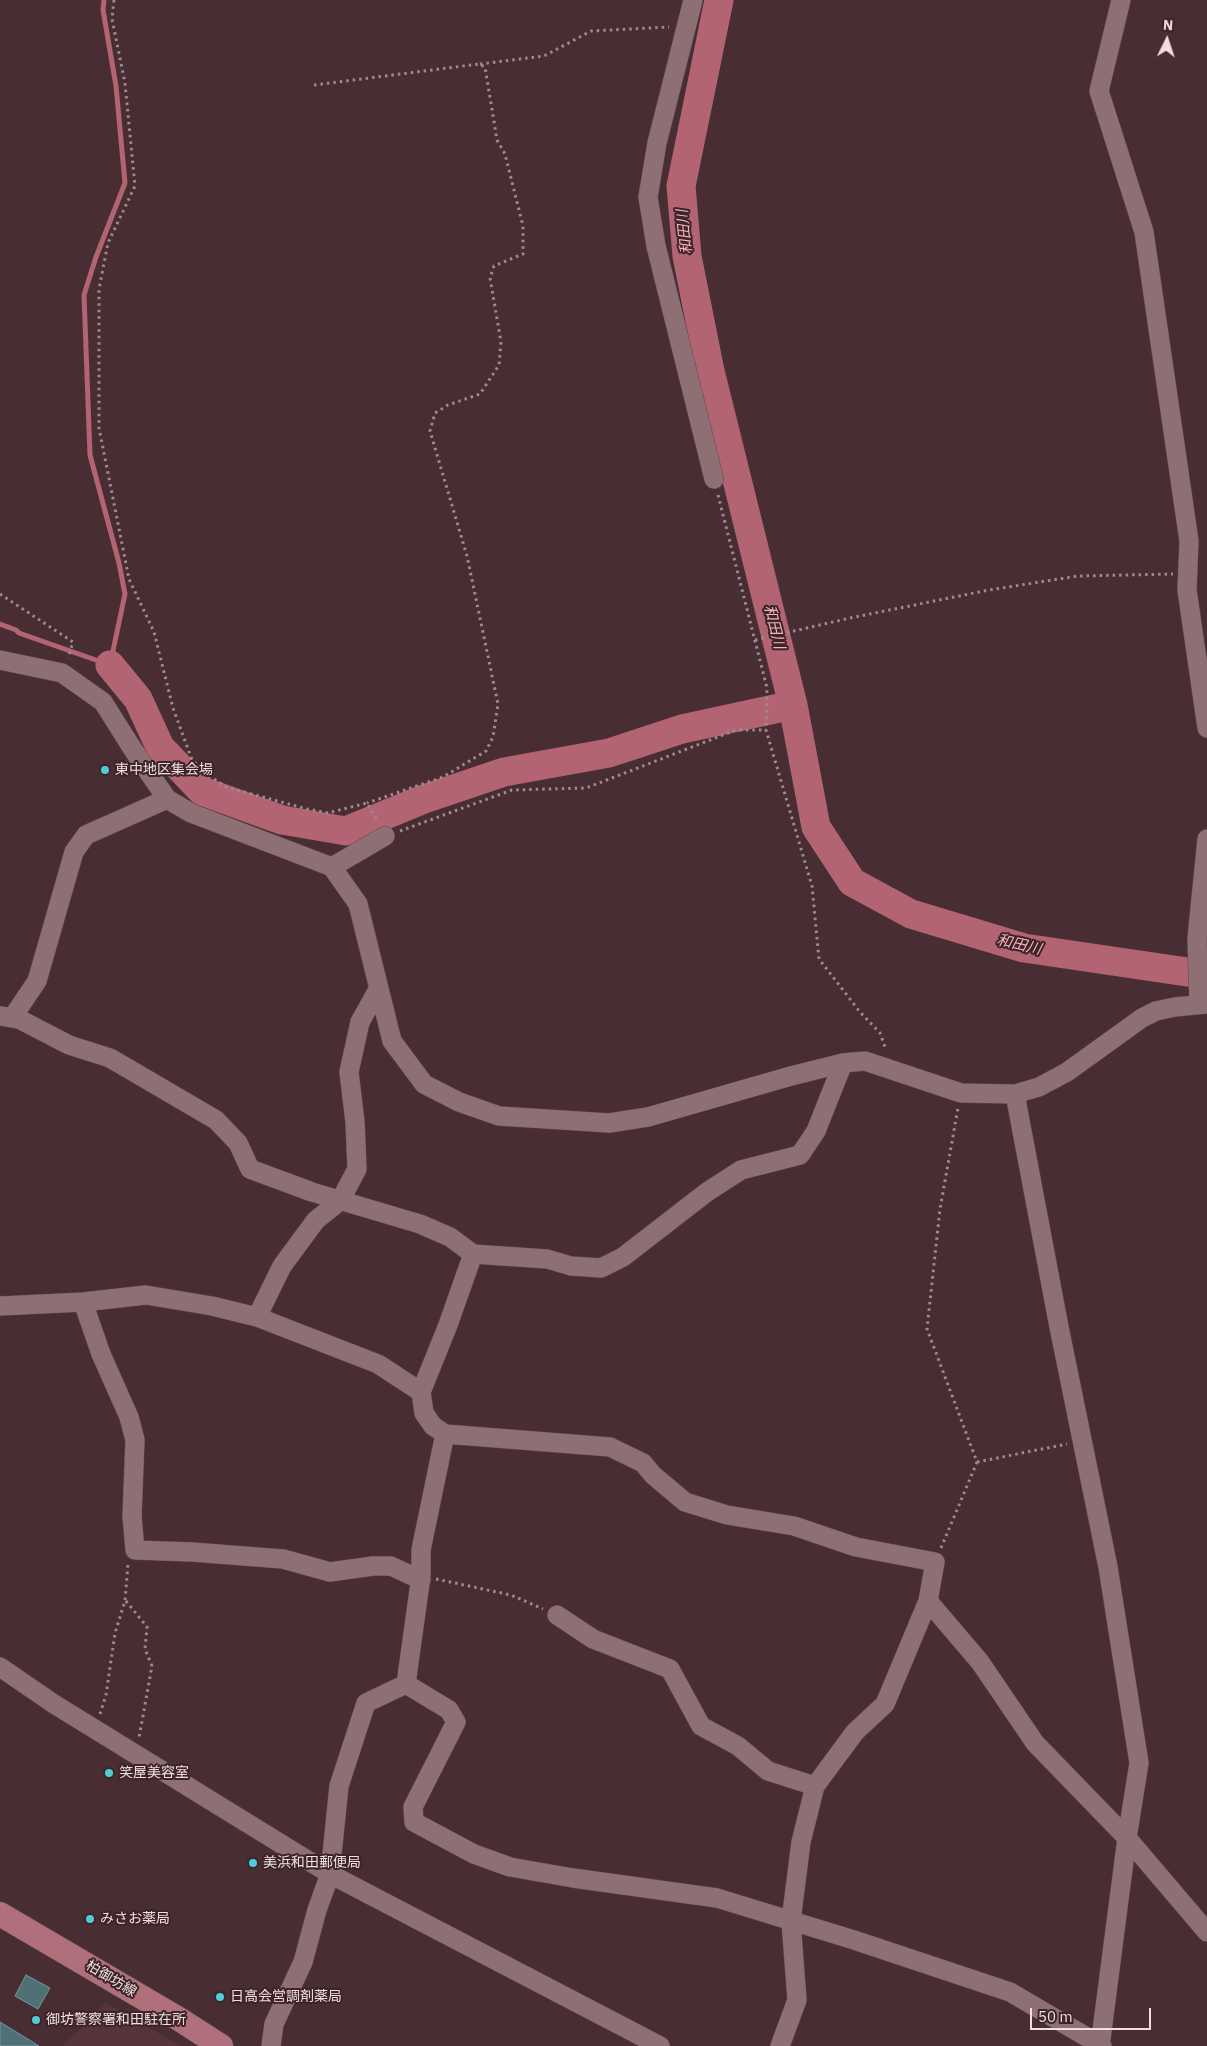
<!DOCTYPE html>
<html>
<head>
<meta charset="utf-8">
<style>
  body { margin:0 }
  #map { position:relative; width:1207px; height:2046px; overflow:hidden; background:#482e33; font-family:"IBM Plex Sans",sans-serif }
  canvas { display:block }
  .north { position:absolute; left:1142px; top:15px; width:50px; height:50px; -webkit-text-stroke:4px #3d2429; paint-order:stroke; rotate:4deg; font-size:14px; font-weight:700; line-height:20px; text-align:center; color:#f0dfe1 }
  .north::after { content:''; display:block; margin:auto; width:18px; height:22px; background:#f0dfe1; clip-path:polygon(50% 0,100% 100%,50% 72%,0 100%) }
  .scale { position:absolute; left:1030px; top:2008px; width:121px; height:22px; box-sizing:border-box; border:2px solid #f0dfe1; border-top:0; padding-left:6px; font-size:15px; line-height:18px; white-space:nowrap; color:#f0dfe1; -webkit-text-stroke:4px #3d2429; paint-order:stroke }
</style>
</head>
<body>
<div id="map">
<canvas width="1207" height="2046"></canvas>
<div class="north">N</div>
<div class="scale">50 m</div>
</div>
<script>
const ctx = document.querySelector('canvas').getContext('2d');
ctx.lineJoin = 'round';
function fillPath(path, color) {
  ctx.fillStyle = color;
  ctx.fill(path, 'evenodd');
}
function poly(rows) {
  const path = new Path2D();
  for (const r of rows) {
    path.moveTo(r[0], r[1]);
    for (let i = 2; i < r.length; i += 2) path.lineTo(r[i], r[i + 1]);
  }
  return path;
}
function strokePath(path, color, width, dash) {
  ctx.strokeStyle = color;
  ctx.lineWidth = width;
  ctx.lineCap = dash ? 'butt' : 'round';
  ctx.setLineDash(dash || []);
  ctx.stroke(path);
}
function label(font, color, halo, rows, align = 'center') {
  ctx.font = font + ' "IBM Plex Sans","Noto Sans JP",sans-serif';
  ctx.lineWidth = 4;
  ctx.setLineDash([]);
  ctx.textBaseline = 'middle';
  ctx.strokeStyle = halo;
  ctx.fillStyle = color;
  for (const [text, x, y, turn = 0] of rows) {
    ctx.save();
    ctx.translate(x, y);
    ctx.rotate((+turn || 0) * Math.PI / 180);
    ctx.textAlign = isNaN(turn) ? turn : align;
    if (halo) ctx.strokeText(text, 0, 0);
    ctx.fillText(text, 0, 0);
    ctx.restore();
  }
}
fillPath(poly([
  [106,2003,181,2046,63,2046]
]), '#56343a');
strokePath(poly([
  [0,624,16,630,19,633,110,665,125,594,119,563,90,455,84,295,96,257,125,183,116,86,103,10,104,0]
]), '#b26473', 5);
strokePath(poly([
  [719,0,681,186,687,256,710,371,793,705,816,827,852,882,911,914,1024,948,1207,975],
  [110,665,138,699,160,747,202,791,282,820,346,831,424,799,504,772,609,753,682,729,793,705]
]), '#b26473', 29);
const building = poly([
  [26,1975,50,1988,38,2009,15,1996,26,1975],
  [0,2022,39,2046,0,2046,0,2022]
]);
fillPath(building, '#4f7175');
strokePath(building, '#74979b', 1);
const minor = poly([
  [693,0,657,143,648,197,656,246,714,479],
  [1121,0,1099,91,1144,232,1189,541,1187,590,1207,728],
  [0,660,62,673,103,702,132,748,167,799,191,813,332,867,358,904,392,1041,424,1084,459,1102,499,1116,609,1123,648,1117,791,1076,843,1063,865,1061,961,1093,1015,1094,1039,1087,1067,1072,1142,1018,1156,1011,1175,1007,1207,1004],
  [332,867,385,836],
  [1199,1004,1197,938,1207,839],
  [0,1016,19,1019,69,1045,110,1058,216,1120,238,1143,250,1169,312,1192,420,1224,450,1237,473,1254,547,1259,571,1266,601,1268,623,1257,707,1192,741,1170,800,1155,816,1131,843,1063],
  [12,1018,37,981,74,852,86,835,167,799],
  [1015,1094,1059,1327,1108,1567,1139,1763,1127,1838,1100,2046],
  [473,1254,448,1325,421,1392,424,1413,433,1426,445,1434,610,1447,643,1463,653,1475,685,1502,727,1515,794,1526,856,1547,935,1562,928,1601,885,1704,855,1732,815,1786,801,1842,791,1921,797,2000,780,2046],
  [83,1302,101,1354,129,1417,135,1440,132,1516,135,1550,192,1552,283,1559,330,1572,373,1566,391,1566,421,1580],
  [0,1306,83,1302,146,1295,212,1306,257,1317,378,1364,421,1392],
  [257,1317,282,1266,316,1220,340,1201,357,1169,355,1122,349,1072,360,1022,379,988],
  [928,1601,980,1662,1035,1743,1127,1838,1207,1932],
  [557,1615,593,1639,670,1669,701,1726,738,1746,768,1771,815,1786],
  [0,1667,54,1704,330,1874,660,2046],
  [406,1684,449,1710,456,1722,413,1807,414,1822,474,1854,510,1867,573,1878,717,1898,854,1940,1010,1992,1102,2046],
  [271,2046,274,2024,303,1962,317,1910,330,1874,339,1786,366,1703,406,1684,421,1576,421,1550,445,1434]
]);
const major = poly([
  [0,1914,179,2019,221,2046]
]);
strokePath(minor, '#644e52', 20);
strokePath(major, '#644e52', 25);
strokePath(poly([
  [114,0,112,19,125,83,135,186,108,243,99,289,99,428,129,579,154,632,173,708,192,760,205,773,226,787,307,809,328,813,367,803,378,822],
  [480,64,544,56,591,31,669,27],
  [314,85,479,64,485,67,497,140,505,154,523,226,523,254,494,266,490,278,501,342,499,365,480,394,448,405,435,413,430,431,467,556,498,704,493,737,486,751,443,777,367,803],
  [718,495,767,688,766,730,812,886,819,959,860,1012,880,1033,886,1050],
  [0,594,73,642,68,658],
  [755,640,850,618,989,590,1078,576,1173,574],
  [400,831,512,790,586,788,736,730,766,730],
  [977,1462,1067,1444],
  [941,1548,977,1462,927,1329,940,1209,958,1108],
  [436,1579,511,1595,543,1609],
  [126,1601,147,1627,145,1649,152,1666,139,1738],
  [100,1714,106,1695,115,1633,125,1601,128,1564]
]), '#9f8a8d', 3, [2.5, 4]);
strokePath(minor, '#8d6f74', 19);
strokePath(major, '#af707b', 24);
for (const [x, y, r, color] of [
  [105,770,5,"#52cbd8"],
  [109,1773,5,"#52cbd8"],
  [253,1863,5,"#52cbd8"],
  [90,1919,5,"#52cbd8"],
  [220,1997,5,"#52cbd8"],
  [36,2020,5,"#52cbd8"]
]) {
  const dot = new Path2D();
  dot.arc(x, y, r, 0, 2 * Math.PI);
  ctx.fillStyle = color;
  ctx.fill(dot);
  strokePath(dot, '#3d2429', 2);
}
label('14px', '#f0dfe1', '#3d2429', [
  ["東中地区集会場",115,770],
  ["笑屋美容室",119,1773],
  ["美浜和田郵便局",263,1863],
  ["みさお薬局",100,1919],
  ["日高会営調剤薬局",230,1997],
  ["御坊警察署和田駐在所",46,2020]
], 'left');
label('14px', '#f0dfe1', '#3d2429', [
  ["柏御坊線",111,1979,31]
]);
label('italic 15px', '#f4b2bc', '#3d2429', [
  ["和田川",685,232,-96],
  ["和田川",774,627,76],
  ["和田川",1019,945,13]
]);
</script>
</body>
</html>
